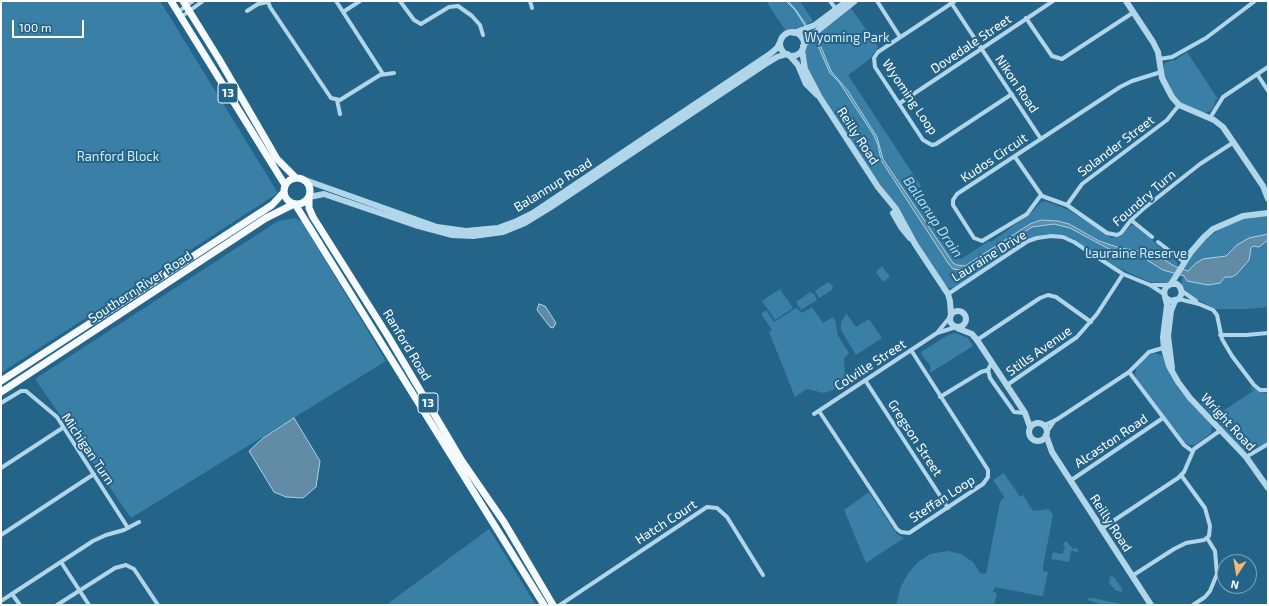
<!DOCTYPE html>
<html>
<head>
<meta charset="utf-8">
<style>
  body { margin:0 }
  #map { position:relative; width:1269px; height:606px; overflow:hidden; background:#256489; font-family:"Exo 2",sans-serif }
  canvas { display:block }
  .frame { position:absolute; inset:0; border:2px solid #fff; pointer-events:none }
  .north { position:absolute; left:1217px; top:554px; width:40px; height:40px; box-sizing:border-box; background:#256489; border:1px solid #7ca2b8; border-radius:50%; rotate:192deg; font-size:11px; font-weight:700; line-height:16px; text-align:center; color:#fff }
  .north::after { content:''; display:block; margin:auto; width:14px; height:18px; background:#f4b775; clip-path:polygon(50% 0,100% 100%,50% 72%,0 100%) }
  .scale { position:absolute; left:12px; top:20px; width:72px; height:18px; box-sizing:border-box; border:2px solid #fff; border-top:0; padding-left:5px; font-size:12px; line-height:14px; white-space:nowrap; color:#fff; -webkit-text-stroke:3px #256489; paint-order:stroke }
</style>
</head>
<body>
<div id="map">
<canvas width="1269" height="606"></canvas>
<div class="frame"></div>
<div class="north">N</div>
<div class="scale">100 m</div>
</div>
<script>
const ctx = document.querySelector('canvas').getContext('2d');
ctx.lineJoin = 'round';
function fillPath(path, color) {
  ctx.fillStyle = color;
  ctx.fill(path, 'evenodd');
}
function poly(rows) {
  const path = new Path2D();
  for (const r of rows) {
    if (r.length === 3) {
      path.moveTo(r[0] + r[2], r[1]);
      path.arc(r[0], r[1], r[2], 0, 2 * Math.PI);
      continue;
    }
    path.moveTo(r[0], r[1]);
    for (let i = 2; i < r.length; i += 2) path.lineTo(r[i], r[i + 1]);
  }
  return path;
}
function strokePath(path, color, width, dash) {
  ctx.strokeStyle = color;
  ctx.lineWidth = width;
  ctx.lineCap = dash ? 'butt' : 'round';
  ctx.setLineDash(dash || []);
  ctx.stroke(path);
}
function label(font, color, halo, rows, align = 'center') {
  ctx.font = font + ' "Exo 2",sans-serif';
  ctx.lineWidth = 4;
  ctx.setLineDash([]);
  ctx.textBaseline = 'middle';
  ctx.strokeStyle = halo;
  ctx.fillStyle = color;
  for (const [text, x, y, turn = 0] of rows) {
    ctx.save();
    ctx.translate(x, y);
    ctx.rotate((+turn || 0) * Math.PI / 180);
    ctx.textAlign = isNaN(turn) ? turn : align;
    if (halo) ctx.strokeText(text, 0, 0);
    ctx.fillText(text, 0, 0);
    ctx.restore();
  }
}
fillPath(poly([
  [1,1,160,1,278,193,1,373],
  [766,1,800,1,813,21,800,28,785,30],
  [851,8,878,47,870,59,848,75,921,186,912,192,923,209,928,206,931,213,927,216,955,258,961,259,989,241,991,242,1031,213,1040,203,1045,201,1069,210,1112,238,1121,236,1131,225,1136,226,1177,262,1178,267,1171,280,1167,283,1149,282,1117,267,1072,238,1061,235,1048,234,1029,239,956,287,949,288,945,285,810,76,804,53,808,42],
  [1187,52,1218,99,1216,99,1213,108,1209,112,1202,113,1181,103,1170,90,1164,77,1163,68,1165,63,1173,60,1174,61],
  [1268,215,1268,307,1247,309,1215,309,1194,298,1184,289,1181,284,1185,267,1195,250,1204,241,1217,231,1233,222,1249,217],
  [295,218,302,222,386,361,131,518,35,379,278,221],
  [882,266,890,277,883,282,876,272],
  [828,282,833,286,832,290,819,298,815,291],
  [780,289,786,298,785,300,787,299,793,308,775,320,769,311,770,310,768,310,762,301],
  [810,292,814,294,817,300,801,310,796,302],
  [812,307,823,323,833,317,835,320,838,336,849,353,844,358,845,376,848,383,845,385,841,383,833,390,824,393,807,389,795,397,769,332,772,330,761,314,766,310,774,322,796,308,802,313],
  [846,313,856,327,869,319,882,338,856,355,841,330,841,323],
  [955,333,968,338,973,346,930,373,930,365,923,357,921,352,948,335],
  [1154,353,1163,356,1172,378,1178,388,1212,426,1211,433,1195,445,1190,445,1185,443,1136,378,1135,374,1137,367,1144,359],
  [1249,386,1261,392,1268,393,1268,440,1266,443,1248,451,1243,450,1201,403,1208,397,1223,411,1253,391],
  [1004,473,1020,497,1023,495,1033,511,1049,509,1053,515,1043,566,1043,571,1048,572,1043,595,1041,596,995,587,993,592,997,593,994,605,896,605,901,586,909,572,918,562,930,554,948,551,961,554,973,562,980,573,986,574,1000,502,1004,497,993,480],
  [869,492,897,534,904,538,866,563,844,510],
  [489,529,536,605,386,605],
  [1066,541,1073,549,1076,547,1079,552,1071,551,1069,562,1051,559,1053,552,1062,554,1065,548,1063,544],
  [1110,576,1114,577,1122,589,1122,592,1115,590,1109,583],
  [1088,598,1093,598,1121,604,1104,605,1087,600]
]), '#397fa6');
const water = poly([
  [786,1,788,1,796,10,821,47,831,71,848,91,877,137,883,159,953,263,957,265,965,266,1030,224,1041,220,1058,221,1069,224,1099,241,1120,248,1148,252,1154,256,1162,258,1174,266,1188,271,1196,263,1203,259,1226,256,1237,245,1249,238,1268,234,1268,240,1259,247,1253,246,1251,248,1249,260,1237,274,1232,277,1225,277,1220,283,1208,285,1187,281,1184,276,1163,270,1139,255,1109,249,1070,228,1054,224,1032,227,968,268,961,270,953,269,948,263,881,160,878,145,873,134,839,82,830,73,818,46,795,10,786,1],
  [539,304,545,306,556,323,553,328,550,327,537,310,539,304],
  [294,418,320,461,316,487,303,498,286,497,274,492,249,451,263,438,294,418]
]);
fillPath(water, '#628ca5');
strokePath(water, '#a5d3ea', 1);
strokePath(poly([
  [268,1,270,7,331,98,340,100,380,75,394,73],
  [336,1,383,74],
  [400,1,414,20,421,24,449,7,458,6,472,16,480,25,483,35],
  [530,1,532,8],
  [830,1,836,9],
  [877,1,900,37],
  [950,1,1041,139],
  [955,1,878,52,874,58,875,67,923,140,932,145,936,144,1012,94],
  [247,11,258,4,268,2],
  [178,12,193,1],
  [343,12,360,1],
  [181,17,203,1],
  [1026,18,1052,56,1062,59,1134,12],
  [1159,59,1172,57,1206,38,1255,1],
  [1257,74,1268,91],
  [337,100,340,114],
  [900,103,1053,1],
  [1210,118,1223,97,1268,67],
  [1015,157,1042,196,1067,205,1107,233,1117,235,1121,233,1131,220,1143,209,1200,164,1234,142],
  [1041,195,1027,214,982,241,974,238,953,205,953,200,957,194,1120,87,1132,81,1161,72],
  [1067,205,1082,184,1167,120,1179,105],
  [1131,220,1152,237],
  [1158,242,1184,262],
  [1152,285,1167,285],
  [1182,291,1196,301],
  [948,294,1028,241,1037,238,1051,236,1063,237,1074,242,1123,274,1150,285,1164,294],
  [1179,299,1199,304,1213,310,1217,315,1222,339,1232,356,1254,385,1260,390,1268,390],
  [937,333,956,327],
  [1220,335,1246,335,1268,333],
  [977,340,1040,298,1048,295,1056,297,1091,322],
  [992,362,988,370,990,378,1012,409,1014,412,1025,413],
  [1129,372,1184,445,1192,451],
  [865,380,948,508],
  [1007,385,1077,337,1097,314,1123,274],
  [940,397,981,372,988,370],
  [1,403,21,391,26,391,57,417,128,528],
  [819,411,897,529,901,532,909,533,983,484,988,477,988,470,911,350],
  [814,414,937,333,950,317],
  [1044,425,1056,420,1129,372,1149,352,1166,347],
  [1047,432,1055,420],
  [1246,457,1268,444],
  [1,468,64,427],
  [1070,481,1163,418],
  [1101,529,1178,478,1184,472,1194,449,1221,430],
  [1,535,94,474],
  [61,562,89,605],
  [1132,576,1174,549,1186,543,1204,540,1209,536,1210,526,1205,508,1181,475],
  [12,594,20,605],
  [1,601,93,541,106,535,124,530,139,522],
  [57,605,115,568,126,565,134,569,158,605],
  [560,605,707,507,717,508,727,517,763,575],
  [1193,605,1205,597,1210,591,1217,574,1215,551,1207,538]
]), '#b1d5e9', 4);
strokePath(poly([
  [1126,1,1153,42,1158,52,1162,78,1172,97,1179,105,1214,120,1223,127,1263,186,1268,199],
  [792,44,12],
  [794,33,815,25,847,1],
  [803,46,811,36,855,1],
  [802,50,805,69,819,96,878,187,896,209,915,244,948,294,950,301,951,315],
  [789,55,798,65,806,84,817,95],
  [305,180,437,227,466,231,498,228,517,221,533,213,631,147,770,54,777,48,781,40],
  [309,197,324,194,415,225,452,235,473,236,503,232,525,223,551,207,764,65,777,57,787,54],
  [893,213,901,227,910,238],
  [1171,284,1191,252,1204,237,1213,229,1243,216,1268,213],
  [1166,298,1171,301,1179,299,1182,293,1180,287,1177,284,1171,284,1166,287,1164,292,1167,305,1163,337,1164,349,1169,366,1178,382,1190,398,1246,457,1268,488],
  [958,319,8],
  [957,328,972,334,977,340,1025,413,1030,427],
  [1172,368,1168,336,1171,311,1175,301],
  [1038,432,9],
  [1046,435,1052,452,1151,605]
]), '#b1d5e9', 6);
strokePath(poly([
  [171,1,285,185],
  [183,1,219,59,277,159,295,177],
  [297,191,13],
  [309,198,309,208,313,217,388,336,462,461,504,522,553,605],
  [295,204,544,605],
  [1,381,272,205,284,192],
  [1,392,266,218,294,204]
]), '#f4fafe', 7);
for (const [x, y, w] of [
  [228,93,20],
  [428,403,20]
]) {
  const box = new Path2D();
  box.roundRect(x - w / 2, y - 10, w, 20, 3);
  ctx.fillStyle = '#256489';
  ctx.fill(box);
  strokePath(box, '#fff', 1);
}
label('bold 12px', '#fff', null, [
  ["13",228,93],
  ["13",428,403]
]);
label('13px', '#d5ebf7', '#256489', [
  ["Wyoming Park",847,38],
  ["Ranford Block",118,157],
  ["Lauraine Reserve",1136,254]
]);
label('13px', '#fff', '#256489', [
  ["Dovedale Street",971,44,-34],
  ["Nikon Road",1017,84,56],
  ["Wyoming Loop",910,97,56],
  ["Reilly Road",858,136,57],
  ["Solander Street",1116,146,-37],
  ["Kudos Circuit",994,158,-34],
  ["Balannup Road",553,185,-32],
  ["Foundry Turn",1144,198,-41],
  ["Lauraine Drive",989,256,-32],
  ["Southern River Road",140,287,-33],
  ["Ranford Road",407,345,59],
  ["Stills Avenue",1039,351,-35],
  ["Colville Street",870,365,-33],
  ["Wright Road",1228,422,47],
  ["Gregson Street",915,438,57],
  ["Alcaston Road",1111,441,-34],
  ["Michigan Turn",88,449,56],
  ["Steffan Loop",942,499,-33],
  ["Hatch Court",666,522,-33],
  ["Reilly Road",1111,523,57]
]);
label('italic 14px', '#bddff1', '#256489', [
  ["Ballanup Drain",933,217,56]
]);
</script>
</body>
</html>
